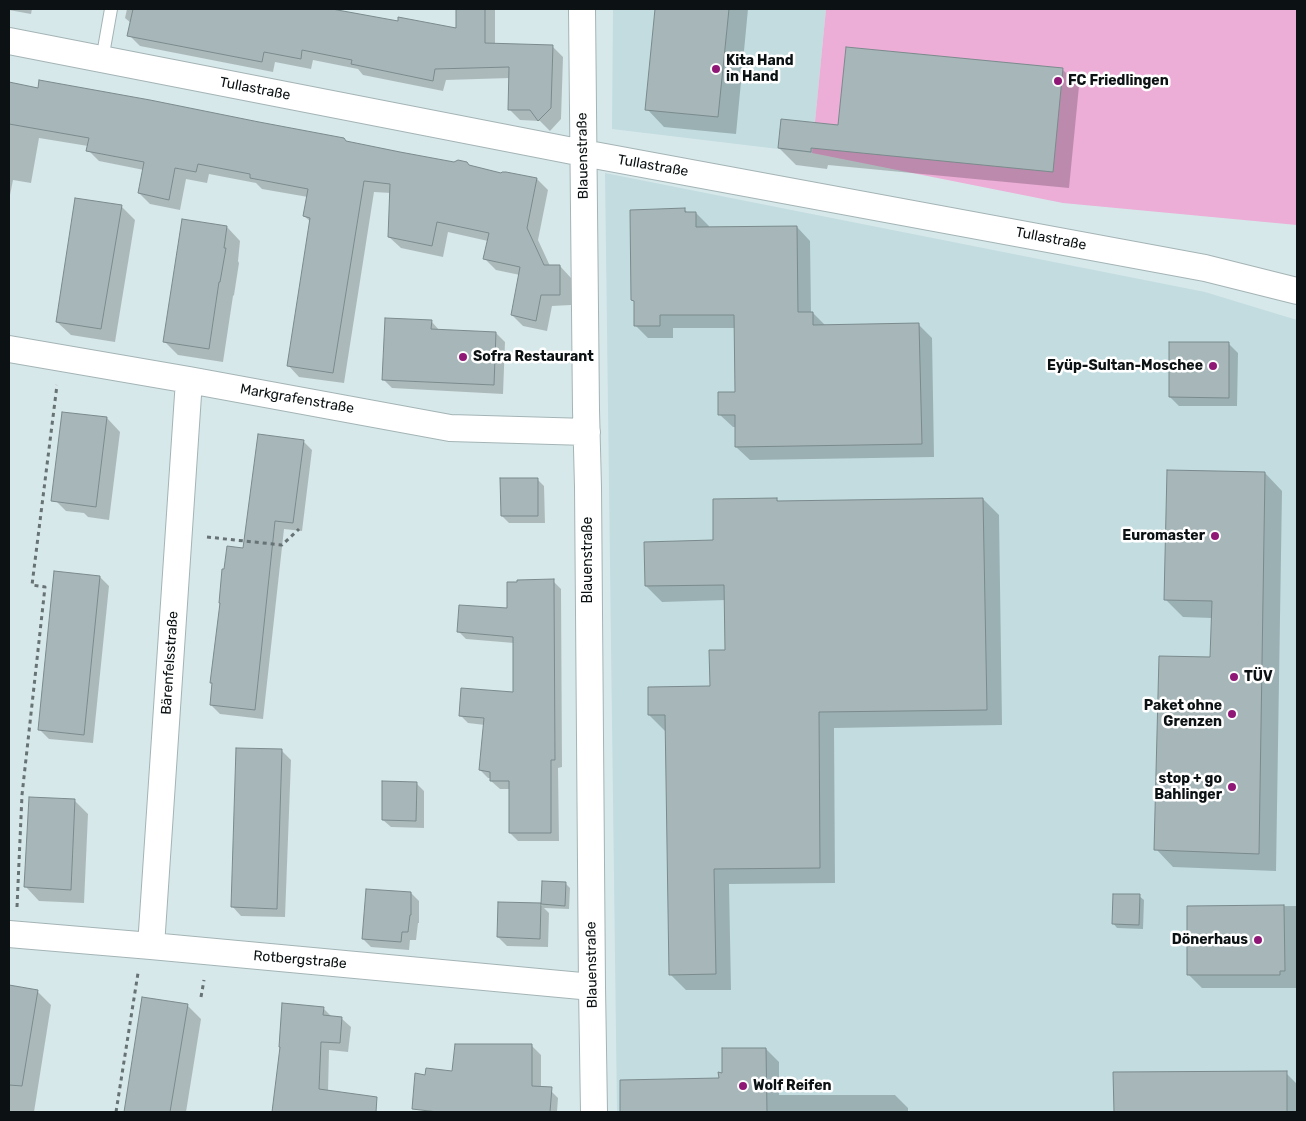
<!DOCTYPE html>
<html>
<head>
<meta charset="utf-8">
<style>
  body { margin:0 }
  #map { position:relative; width:1306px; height:1121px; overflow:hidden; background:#d7e8ea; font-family:Rubik,sans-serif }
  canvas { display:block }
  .frame { position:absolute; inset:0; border:10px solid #0c1213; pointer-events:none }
</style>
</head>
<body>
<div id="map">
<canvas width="1306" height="1121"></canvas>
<div class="frame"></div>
</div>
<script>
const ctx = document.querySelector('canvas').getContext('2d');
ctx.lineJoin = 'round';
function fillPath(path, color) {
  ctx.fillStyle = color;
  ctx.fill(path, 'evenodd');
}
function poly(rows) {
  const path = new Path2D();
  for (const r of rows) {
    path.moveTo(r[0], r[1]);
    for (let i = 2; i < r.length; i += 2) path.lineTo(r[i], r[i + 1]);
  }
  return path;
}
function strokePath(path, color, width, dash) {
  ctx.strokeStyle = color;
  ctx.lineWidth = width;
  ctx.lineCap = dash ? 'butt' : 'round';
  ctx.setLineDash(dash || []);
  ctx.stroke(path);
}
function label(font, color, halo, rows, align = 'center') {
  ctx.font = font + ' Rubik,sans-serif';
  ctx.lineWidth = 5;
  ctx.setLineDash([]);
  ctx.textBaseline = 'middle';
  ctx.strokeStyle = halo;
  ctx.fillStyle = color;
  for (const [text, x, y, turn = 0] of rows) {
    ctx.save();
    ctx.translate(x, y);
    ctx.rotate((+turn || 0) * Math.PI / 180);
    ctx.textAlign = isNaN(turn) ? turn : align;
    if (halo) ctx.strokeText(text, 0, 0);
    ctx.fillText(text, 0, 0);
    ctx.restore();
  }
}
fillPath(poly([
  [613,9,826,9,812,153,612,129],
  [605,173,1205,292,1297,320,1297,1112,617,1112]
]), '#c2dce0');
fillPath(poly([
  [826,9,1297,9,1297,225,1063,203,812,153]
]), '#ecadd7');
fillPath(poly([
  [9,9,32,9,31,14,9,10],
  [127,9,329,9,399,22,457,30,457,9,495,9,495,44,552,46,563,57,561,119,550,131,540,121,520,120,509,109,510,78,446,80,443,91,363,75,358,69,313,60,311,69,275,62,273,72,140,46,129,35,131,23,125,18],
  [656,9,748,9,736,134,664,127,647,109],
  [1062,69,1079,86,1069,188,828,165,827,169,796,165,779,148,839,126],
  [9,83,347,142,469,166,502,175,537,179,548,190,538,240,550,266,560,266,571,278,571,305,552,306,547,331,523,326,512,315,520,275,496,270,485,259,488,241,448,232,443,257,401,248,389,237,391,193,374,192,344,383,299,377,288,365,311,222,304,216,308,197,262,189,256,183,209,174,207,183,186,179,180,210,150,204,139,193,144,170,99,161,88,150,88,146,39,138,31,183,13,180,9,200],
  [121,206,135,220,115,342,71,335,57,322],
  [685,210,688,213,696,213,709,226,709,228,797,227,810,241,811,313,813,313,826,326,919,325,932,338,934,457,750,460,736,447,736,427,733,427,719,414,736,393,736,328,673,328,673,338,648,338,635,325,635,302,633,300],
  [227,227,240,241,238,261,239,263,234,295,233,296,223,362,178,355,164,341],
  [431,321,440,331,496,333,505,342,503,394,392,388,383,379],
  [1229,344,1238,353,1237,406,1179,406,1170,397],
  [107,418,120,432,109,520,88,517,84,513,66,511,52,497],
  [303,441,312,450,302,531,284,529,263,719,220,714,211,705,244,549],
  [1265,473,1282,491,1276,871,1173,867,1156,849,1211,658,1212,618,1183,617,1165,599],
  [537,479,544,486,545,523,509,523,502,516],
  [983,499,999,515,1002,725,834,728,835,883,729,884,731,990,686,990,671,975,666,730,665,731,649,715,711,687,726,652,726,600,662,602,646,586,777,500,780,503],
  [100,577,109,586,93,743,49,739,40,730],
  [553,581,561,589,562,767,558,768,559,841,518,841,510,833,510,789,500,789,491,781,491,778,488,778,480,770,485,725,468,723,460,715,514,693,514,643,466,639,458,631,508,610],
  [282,751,291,760,285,917,241,916,232,906],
  [416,783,424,791,424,828,391,827,383,820],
  [75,801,88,814,84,903,39,901,26,887],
  [544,882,566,884,570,888,569,909,544,908,549,913,548,947,507,946,498,937,540,904,542,906],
  [411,893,419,901,419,923,418,923,416,940,410,940,409,950,371,947,363,939],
  [1139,896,1144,900,1143,929,1117,928,1113,923],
  [1297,906,1297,988,1202,988,1188,974,1188,907],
  [9,987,37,991,51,1005,34,1112,9,1112],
  [143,998,187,1005,201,1019,186,1112,125,1112],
  [323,1008,332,1017,341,1018,351,1027,348,1052,329,1050,328,1092,347,1102,346,1112,273,1112,282,1048],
  [462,1046,532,1046,541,1055,541,1088,548,1088,558,1098,557,1112,459,1112],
  [766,1049,779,1062,779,1095,895,1095,908,1108,908,1112,622,1112,621,1081,720,1079,723,1074],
  [1115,1073,1286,1073,1297,1084,1297,1112,1115,1112]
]), '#0003');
const building = poly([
  [133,9,332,9,398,21,398,17,456,28,456,9,485,9,485,43,553,45,551,108,538,121,530,110,508,110,509,67,435,69,433,81,351,64,352,60,302,50,301,59,264,52,262,62,127,36,133,9],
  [655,9,729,9,718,117,645,110,655,9],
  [846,47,1063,68,1053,172,811,148,811,152,778,148,781,119,838,125,846,47],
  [39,80,150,100,259,122,344,138,346,141,400,152,454,162,458,160,467,162,469,165,501,173,502,172,506,172,537,178,527,228,544,265,560,265,560,295,541,295,536,321,511,315,520,267,483,259,489,233,437,222,432,246,388,237,390,184,364,181,333,373,287,366,310,218,303,216,308,189,250,178,250,174,198,164,196,172,175,168,169,200,138,193,144,162,86,151,89,138,9,124,9,82,38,88,39,80],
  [75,198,122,205,101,329,56,322,75,198],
  [685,208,685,212,696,212,696,227,797,226,798,312,813,312,813,325,919,323,922,444,735,447,735,415,718,415,718,392,735,392,734,315,660,315,660,326,634,326,634,301,631,300,630,210,685,208],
  [182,219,227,226,224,248,226,248,220,282,219,282,209,349,163,342,182,219],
  [385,318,432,320,431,329,496,332,494,385,382,380,385,318],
  [1169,342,1229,342,1229,398,1169,397,1169,342],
  [62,412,107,417,96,507,51,501,62,412],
  [258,434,304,440,293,523,275,521,255,710,210,705,212,683,210,683,220,603,219,603,222,569,224,569,227,546,243,548,258,434],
  [1167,470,1265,472,1259,854,1154,850,1159,656,1210,657,1212,601,1164,600,1167,470],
  [500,478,538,478,538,516,501,516,500,478],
  [777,498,777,501,983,498,987,710,819,712,820,868,714,869,716,974,669,975,665,715,648,715,648,687,710,686,709,650,725,650,724,585,645,586,644,542,713,540,713,499,777,498],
  [54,571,100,576,84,735,38,730,54,571],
  [554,579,555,760,551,760,551,833,509,833,509,781,490,781,490,772,479,770,484,718,459,716,461,688,513,692,513,637,457,632,459,605,507,608,507,582,517,582,517,580,554,579],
  [236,748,282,749,277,909,231,907,236,748],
  [382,781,417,782,416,821,382,820,382,781],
  [29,797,75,799,71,890,24,887,29,797],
  [542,881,566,882,565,906,541,904,542,881],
  [366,889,411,892,411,915,410,915,408,932,402,932,401,942,362,939,366,889],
  [1113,894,1140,894,1139,925,1112,924,1113,894],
  [498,902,541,903,540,939,497,937,498,902],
  [1284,905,1285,971,1280,971,1280,975,1187,975,1187,906,1284,905],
  [9,985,38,990,22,1086,9,1085,9,985],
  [142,997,188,1004,170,1112,124,1112,142,997],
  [282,1003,324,1007,323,1015,342,1017,340,1043,321,1042,319,1089,377,1097,376,1112,272,1112,280,1047,279,1047,282,1003],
  [455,1044,532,1044,532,1086,552,1087,550,1112,438,1112,412,1109,415,1073,425,1075,426,1068,452,1071,455,1044],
  [722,1048,766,1048,767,1112,620,1112,620,1080,719,1078,718,1072,722,1073,722,1048],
  [1287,1071,1287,1112,1114,1112,1113,1072,1287,1071]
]);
fillPath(building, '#a7b7b9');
strokePath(building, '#7b8b8d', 1);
const service = poly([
  [102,60,111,9]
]);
const minor = poly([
  [582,9,586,410,588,487,592,987,594,1112],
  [9,41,583,153,1205,268,1297,291],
  [9,349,189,380,450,428,587,432],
  [9,934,151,946,592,987],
  [151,946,189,380]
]);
strokePath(service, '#a4b4b6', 14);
strokePath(minor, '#a4b4b6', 28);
strokePath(poly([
  [207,537,282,545,299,529],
  [17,907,22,795,45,587,32,585,57,385],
  [201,997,204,980],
  [116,1112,138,973]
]), '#677274', 3, [4, 4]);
strokePath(service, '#fff', 12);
strokePath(minor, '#fff', 26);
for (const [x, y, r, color] of [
  [716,69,5,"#8f1776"],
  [1058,81,5,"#8f1776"],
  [463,357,5,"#8f1776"],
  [1213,366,5,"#8f1776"],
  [1215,536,5,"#8f1776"],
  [1234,677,5,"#8f1776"],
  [1232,714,5,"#8f1776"],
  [1232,787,5,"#8f1776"],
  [1258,940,5,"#8f1776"],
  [743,1086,5,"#8f1776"]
]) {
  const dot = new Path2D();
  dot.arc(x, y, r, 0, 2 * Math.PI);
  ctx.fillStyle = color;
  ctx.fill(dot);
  strokePath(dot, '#fff', 2);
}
label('bold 14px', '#0c1213', '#fff', [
  ["Kita Hand",726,61],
  ["in Hand",726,77],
  ["FC Friedlingen",1068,81],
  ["Sofra Restaurant",473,357],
  ["Eyüp-Sultan-Moschee",1203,366,"right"],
  ["Euromaster",1205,536,"right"],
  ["TÜV",1244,677],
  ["Paket ohne",1222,706,"right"],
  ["Grenzen",1222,722,"right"],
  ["stop + go",1222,779,"right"],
  ["Bahlinger",1222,795,"right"],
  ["Dönerhaus",1248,940,"right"],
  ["Wolf Reifen",753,1086]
], 'left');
label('14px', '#0c1213', '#fff', [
  ["Tullastraße",255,89,11],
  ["Blauenstraße",583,156,-91],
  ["Tullastraße",653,166,10],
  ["Tullastraße",1051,239,11],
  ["Markgrafenstraße",297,399,10],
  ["Blauenstraße",588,560,-90],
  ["Bärenfelsstraße",170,663,-86],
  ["Rotbergstraße",300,960,5],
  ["Blauenstraße",592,965,-91]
]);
</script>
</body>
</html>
